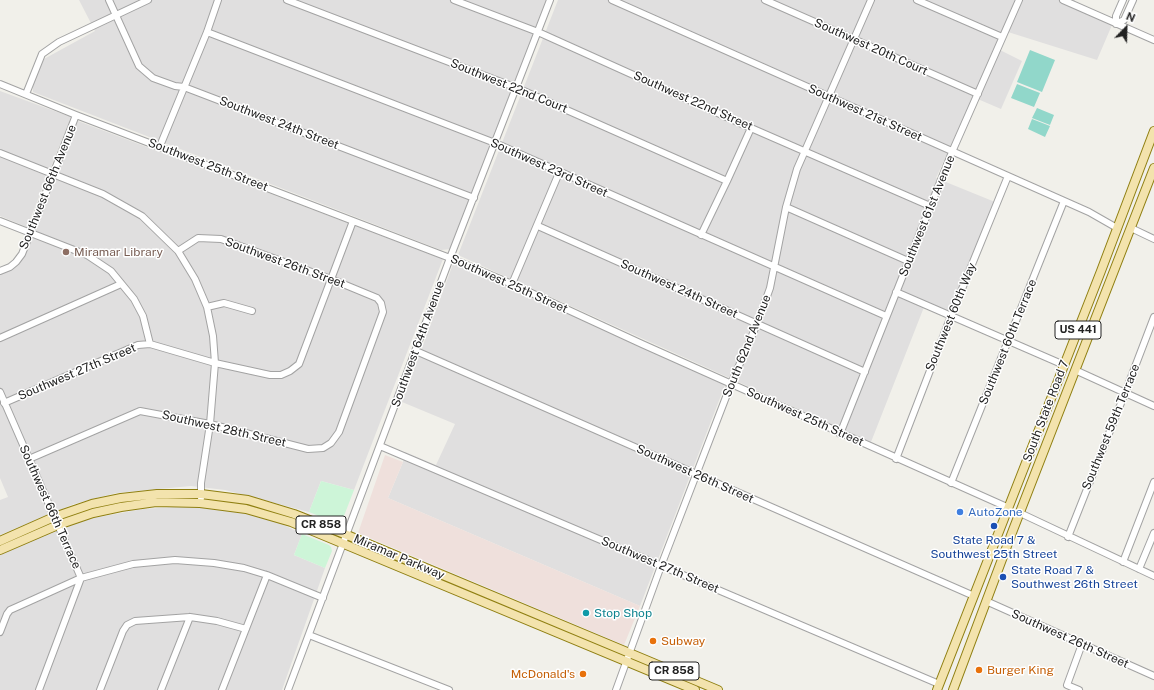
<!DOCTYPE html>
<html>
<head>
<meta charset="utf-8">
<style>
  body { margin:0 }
  #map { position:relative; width:1154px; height:690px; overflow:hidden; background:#f1f0ea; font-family:"Public Sans",sans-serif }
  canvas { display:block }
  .north { position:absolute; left:1106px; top:8px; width:40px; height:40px; -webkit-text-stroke:3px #fff; paint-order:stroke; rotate:23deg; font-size:11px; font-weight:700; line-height:16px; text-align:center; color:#222 }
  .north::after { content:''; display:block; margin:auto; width:14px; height:18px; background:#222; clip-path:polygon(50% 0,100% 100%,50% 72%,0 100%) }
</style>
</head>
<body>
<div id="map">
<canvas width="1154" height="690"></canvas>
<div class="north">N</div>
</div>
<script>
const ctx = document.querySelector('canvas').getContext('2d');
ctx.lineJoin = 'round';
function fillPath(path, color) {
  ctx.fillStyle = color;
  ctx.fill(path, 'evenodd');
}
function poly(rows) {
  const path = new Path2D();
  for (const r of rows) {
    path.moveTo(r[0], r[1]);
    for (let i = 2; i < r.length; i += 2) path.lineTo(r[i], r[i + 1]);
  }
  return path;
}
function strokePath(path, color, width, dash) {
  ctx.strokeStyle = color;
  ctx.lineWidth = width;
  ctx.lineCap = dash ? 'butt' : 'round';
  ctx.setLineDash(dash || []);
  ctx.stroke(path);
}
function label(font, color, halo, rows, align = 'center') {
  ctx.font = font + ' "Public Sans",sans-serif';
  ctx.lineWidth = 3;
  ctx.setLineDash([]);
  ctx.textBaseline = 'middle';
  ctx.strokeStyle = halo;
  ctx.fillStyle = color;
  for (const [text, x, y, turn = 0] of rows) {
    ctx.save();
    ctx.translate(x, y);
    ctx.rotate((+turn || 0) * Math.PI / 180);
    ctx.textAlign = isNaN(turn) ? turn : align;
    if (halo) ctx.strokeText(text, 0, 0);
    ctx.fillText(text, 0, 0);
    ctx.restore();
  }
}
fillPath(poly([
  [79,0,548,0,451,249,441,250,33,92,33,85,44,59,95,31],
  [558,0,1075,0,1072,7,1112,25,1097,60,1008,32,1000,50,1022,61,1001,109,973,97,936,178,995,202,950,311,926,302,871,442,458,255],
  [0,91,71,117,27,227,0,216],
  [78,121,443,259,354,490,321,481,309,512,225,490,191,486,116,493,74,504,0,535,0,500,8,497,0,478,0,273,19,264],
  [453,264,511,287,725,385,640,606,388,498,403,462,405,452,436,465,455,424,402,402],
  [188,506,250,514,282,524,302,534,294,555,325,568,282,690,0,690,0,555,52,532,88,519,143,509]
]), '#e0dfdf');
fillPath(poly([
  [385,455,403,462,388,498,640,606,624,645,358,533]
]), '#efe0dc');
fillPath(poly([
  [321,481,354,490,342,521,340,523,336,523,309,512],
  [302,534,329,545,331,547,332,551,325,568,294,555]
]), '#cdf5d8');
fillPath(poly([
  [1030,50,1055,60,1042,92,1017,82],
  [1017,84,1040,93,1034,107,1011,98],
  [1037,108,1054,115,1050,125,1032,118],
  [1032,119,1050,126,1045,137,1028,129]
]), '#91d7ca');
const minor = poly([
  [109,0,139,66,153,78,175,86,184,87,474,198],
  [287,0,517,88,727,181],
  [454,0,538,32,751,128,930,206],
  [612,0,1089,212,1117,228],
  [765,0,978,94],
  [917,0,1002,37],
  [1063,0,1154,40],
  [1123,0,1116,16,1116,24,1124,20,1133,0],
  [207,32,495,143,886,316],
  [0,84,76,115,450,258,512,284,642,344,1009,508],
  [26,94,42,54,59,42,148,0],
  [160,146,207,32,218,0],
  [0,153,103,194,142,216,178,251,198,238,221,239,331,279,377,298,381,303,383,312,339,432,331,443,323,448,308,449,210,424,140,411,29,459],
  [786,207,908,261],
  [0,221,87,255,111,271,134,299,143,316,150,344],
  [538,226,865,372],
  [1131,228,1154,239],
  [701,235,727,181,751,128],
  [178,251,195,279,207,307,213,336,215,363,210,424,201,483,201,498],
  [0,271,10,267,16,262,22,254,76,115],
  [512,284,559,173],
  [896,292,1064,365],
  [207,307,224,303,252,311],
  [0,338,121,284],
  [416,351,974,596],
  [1075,370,1154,406],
  [0,392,81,578,39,690],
  [4,403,138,345,150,344,215,363,270,375,281,375,290,371,299,364,353,221],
  [840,434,952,152,1019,0],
  [380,446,939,684],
  [896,459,951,316,1008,176],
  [951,483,1064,201],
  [1020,513,1154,576],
  [1068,537,1125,393,1154,317],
  [1123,562,1154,482],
  [1139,569,1154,533],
  [986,601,1154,676],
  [0,632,7,614,10,610,19,606,81,578,133,564,175,560,214,563,244,568,267,575,323,598],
  [309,635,449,690],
  [100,690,123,631,127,625,135,621,190,617,217,621,246,629],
  [161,690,190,617],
  [222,690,267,575],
  [288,690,450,258,550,0],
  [616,690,661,566,731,384,757,324,770,288,786,207,797,169,871,0],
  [1079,690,1067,685,1082,644]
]);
const major = poly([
  [0,541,54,517,92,504,121,498,157,494,201,494,248,500,294,514,347,535,718,690],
  [0,550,58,525,93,513,121,507,156,502,200,503,246,509,291,522,695,690],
  [937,690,1101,271,1154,131],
  [953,690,1013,530,1154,168]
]);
strokePath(minor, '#a3a3a3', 8);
strokePath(major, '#8f7f11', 10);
strokePath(minor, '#fff', 6);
strokePath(major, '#f3e3ad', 8);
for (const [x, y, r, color] of [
  [66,252,4,"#8d6e63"],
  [960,512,4,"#3f7fe0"],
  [994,526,4,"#1a4fb4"],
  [1003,577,4,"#1a4fb4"],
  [586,613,4,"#0f9aa8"],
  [653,641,4,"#e8710a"],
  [979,670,4,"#e8710a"],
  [583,674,4,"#e8710a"]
]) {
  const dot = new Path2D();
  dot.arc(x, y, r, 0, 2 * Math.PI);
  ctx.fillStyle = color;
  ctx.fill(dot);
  strokePath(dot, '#fff', 1.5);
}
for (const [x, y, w] of [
  [1078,330,46],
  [321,525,50],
  [674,671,50]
]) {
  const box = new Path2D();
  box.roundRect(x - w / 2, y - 9, w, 18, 3);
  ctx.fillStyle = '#fff';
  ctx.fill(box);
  strokePath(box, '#222', 1);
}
label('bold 11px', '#222', null, [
  ["US 441",1078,330],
  ["CR 858",321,525],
  ["CR 858",674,671]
]);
label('12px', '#222', '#fff', [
  ["Southwest 20th Court",871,47,24],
  ["Southwest 22nd Court",509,86,22],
  ["Southwest 22nd Street",693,101,24],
  ["Southwest 21st Street",865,113,24],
  ["Southwest 24th Street",279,123,21],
  ["Southwest 25th Street",208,165,21],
  ["Southwest 23rd Street",549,168,24],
  ["Southwest 66th Avenue",48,187,-68],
  ["Southwest 61st Avenue",927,216,-68],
  ["Southwest 26th Street",285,263,20],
  ["Southwest 25th Street",509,284,24],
  ["Southwest 24th Street",679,289,24],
  ["Southwest 60th Way",951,317,-68],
  ["Southwest 60th Terrace",1008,342,-68],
  ["Southwest 64th Avenue",418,344,-70],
  ["South 62nd Avenue",747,346,-68],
  ["Southwest 27th Street",77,372,-23],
  ["South State Road 7",1046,411,-69],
  ["Southwest 25th Street",805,417,24],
  ["Southwest 59th Terrace",1111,427,-68],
  ["Southwest 28th Street",224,429,13],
  ["Southwest 26th Street",695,474,24],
  ["Southwest 66th Terrace",50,507,66],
  ["Miramar Parkway",399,557,23],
  ["Southwest 27th Street",660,565,23],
  ["Southwest 26th Street",1070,639,24]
]);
label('12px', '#785e54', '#fff', [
  ["Miramar Library",74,252]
], 'left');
label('12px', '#366cbe', '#fff', [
  ["AutoZone",968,512]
], 'left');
label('12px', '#164399', '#fff', [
  ["State Road 7 &",994,540],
  ["Southwest 25th Street",994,554],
  ["State Road 7 &",1011,570,"left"],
  ["Southwest 26th Street",1011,584,"left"]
]);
label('12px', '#0d838f', '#fff', [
  ["Stop Shop",594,613]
], 'left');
label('12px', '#c56008', '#fff', [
  ["Subway",661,641],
  ["Burger King",987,670],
  ["McDonald's",575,674,"right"]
], 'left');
</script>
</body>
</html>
